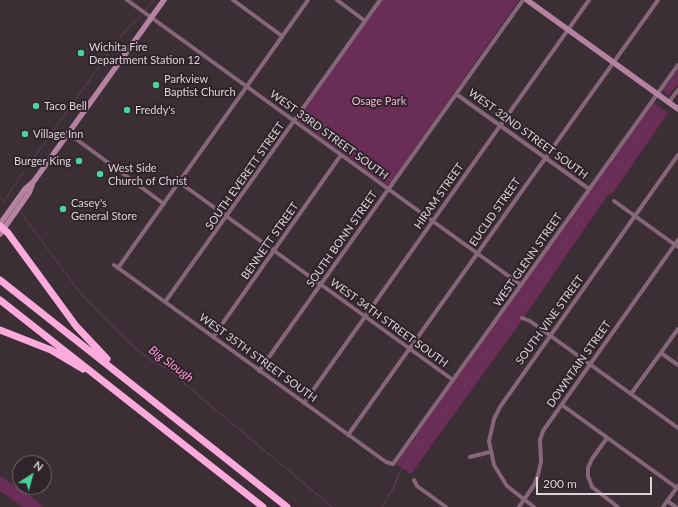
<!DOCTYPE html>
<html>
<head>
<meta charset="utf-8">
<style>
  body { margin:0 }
  #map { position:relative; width:678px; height:507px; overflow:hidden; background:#3b2e35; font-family:Lato,sans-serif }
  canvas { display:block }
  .north { position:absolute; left:12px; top:455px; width:40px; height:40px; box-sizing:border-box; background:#30242b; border:1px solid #756a70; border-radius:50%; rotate:36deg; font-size:11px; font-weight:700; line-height:16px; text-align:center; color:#dcd3d8 }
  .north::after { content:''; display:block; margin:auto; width:14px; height:18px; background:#4ad49c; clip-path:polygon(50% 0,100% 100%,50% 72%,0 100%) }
  .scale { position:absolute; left:536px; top:477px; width:116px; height:18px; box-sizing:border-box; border:2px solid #dcd3d8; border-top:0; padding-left:5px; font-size:12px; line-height:14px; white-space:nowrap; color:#dcd3d8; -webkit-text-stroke:3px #30242b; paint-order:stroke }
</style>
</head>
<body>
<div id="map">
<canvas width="678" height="507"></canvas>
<div class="north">N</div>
<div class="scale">200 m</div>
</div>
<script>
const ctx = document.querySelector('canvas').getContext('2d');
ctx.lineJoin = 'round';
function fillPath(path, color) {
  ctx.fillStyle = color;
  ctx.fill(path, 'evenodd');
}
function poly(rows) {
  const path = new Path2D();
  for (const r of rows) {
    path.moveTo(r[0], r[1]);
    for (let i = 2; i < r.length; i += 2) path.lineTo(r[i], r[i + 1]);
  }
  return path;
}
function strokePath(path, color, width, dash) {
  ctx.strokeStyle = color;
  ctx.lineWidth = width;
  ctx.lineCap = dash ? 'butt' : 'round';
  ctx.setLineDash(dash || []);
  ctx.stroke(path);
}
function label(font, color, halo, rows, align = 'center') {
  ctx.font = font + ' Lato,sans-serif';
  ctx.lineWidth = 4;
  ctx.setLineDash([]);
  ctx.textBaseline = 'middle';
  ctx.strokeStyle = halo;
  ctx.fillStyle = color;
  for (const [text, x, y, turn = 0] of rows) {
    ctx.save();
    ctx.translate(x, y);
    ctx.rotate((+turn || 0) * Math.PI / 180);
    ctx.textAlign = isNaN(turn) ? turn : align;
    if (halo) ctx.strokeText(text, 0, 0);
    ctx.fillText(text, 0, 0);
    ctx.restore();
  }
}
fillPath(poly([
  [382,0,519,0,388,186,297,120],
  [678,69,678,84,668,96,663,90],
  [653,102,668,113,613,193,607,196,525,316,411,474,396,464],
  [0,476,28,494,44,507,23,507,0,491]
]), '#6a2d56');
strokePath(poly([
  [146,10,153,0],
  [120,37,125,31,140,17],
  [668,89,678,76],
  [28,166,108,54],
  [0,198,4,201,24,171],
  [21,213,81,294,129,343,152,361,170,370,186,385,332,507],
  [382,507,395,485,399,473,460,391,660,107]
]), '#643f59', 1);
strokePath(poly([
  [127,0,521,285],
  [233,0,282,36],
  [337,0,365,21],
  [456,94,589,189],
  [669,102,678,90],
  [68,133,164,204],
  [179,182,453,380],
  [614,201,678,247],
  [114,265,386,462,393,464,678,65],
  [118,268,308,0],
  [165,302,380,0],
  [522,318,530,321,678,428],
  [213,337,341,155],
  [661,353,678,365],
  [259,371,523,0],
  [631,394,678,329],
  [304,403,589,0],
  [562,405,677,488],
  [348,435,658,0],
  [607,438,592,459,588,468,588,476,592,487,618,507],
  [470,457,490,452],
  [414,480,417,486,446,507],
  [667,501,676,507],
  [519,507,534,485,538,475,541,462,540,440,543,431,678,240],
  [534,507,507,486,494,465,489,441,494,419,500,407,678,155],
  [663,507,678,486]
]), '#866679', 4);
strokePath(poly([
  [527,0,678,109],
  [0,224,25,189,34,181,164,0],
  [0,234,29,193,33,182]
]), '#b682a1', 5.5);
strokePath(poly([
  [0,226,8,233,76,326,107,359],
  [0,280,287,507],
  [0,300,263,507],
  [0,330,51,350,83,369]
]), '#fbaadb', 7);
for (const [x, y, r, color] of [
  [81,53,4,"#4ad49c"],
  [156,85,4,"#4ad49c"],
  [36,106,4,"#4ad49c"],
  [127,110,4,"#4ad49c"],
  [25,134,4,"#4ad49c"],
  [79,161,4,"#4ad49c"],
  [100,174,4,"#4ad49c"],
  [63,209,4,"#4ad49c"]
]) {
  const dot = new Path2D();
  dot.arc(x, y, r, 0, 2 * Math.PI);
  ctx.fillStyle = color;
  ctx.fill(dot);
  strokePath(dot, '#30242b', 1.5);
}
label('11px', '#dcd3d8', '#30242b', [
  ["Wichita Fire",89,47],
  ["Department Station 12",89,60],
  ["Parkview",164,79],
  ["Baptist Church",164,92],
  ["Taco Bell",44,106],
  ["Freddy's",135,110],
  ["Village Inn",33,134],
  ["Burger King",71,161,"right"],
  ["West Side",108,168],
  ["Church of Christ",108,181],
  ["Casey's",71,203],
  ["General Store",71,216]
], 'left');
label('11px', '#f3b5da', '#30242b', [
  ["Osage Park",379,101]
]);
label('11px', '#dcd3d8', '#30242b', [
  ["WEST 32ND STREET SOUTH",528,134,36],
  ["WEST 33RD STREET SOUTH",329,135,36],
  ["SOUTH EVERETT STREET",245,176,-55],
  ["HIRAM STREET",439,196,-55],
  ["EUCLID STREET",495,212,-55],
  ["SOUTH BONN STREET",342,239,-55],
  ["BENNETT STREET",270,241,-55],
  ["WEST GLENN STREET",528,260,-55],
  ["SOUTH VINE STREET",550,320,-54],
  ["WEST 34TH STREET SOUTH",389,323,36],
  ["WEST 35TH STREET SOUTH",258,358,36],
  ["DOWNTAIN STREET",579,364,-55]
]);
label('italic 12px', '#ff99d9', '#30242b', [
  ["Big Slough",171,364,36]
]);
</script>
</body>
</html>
